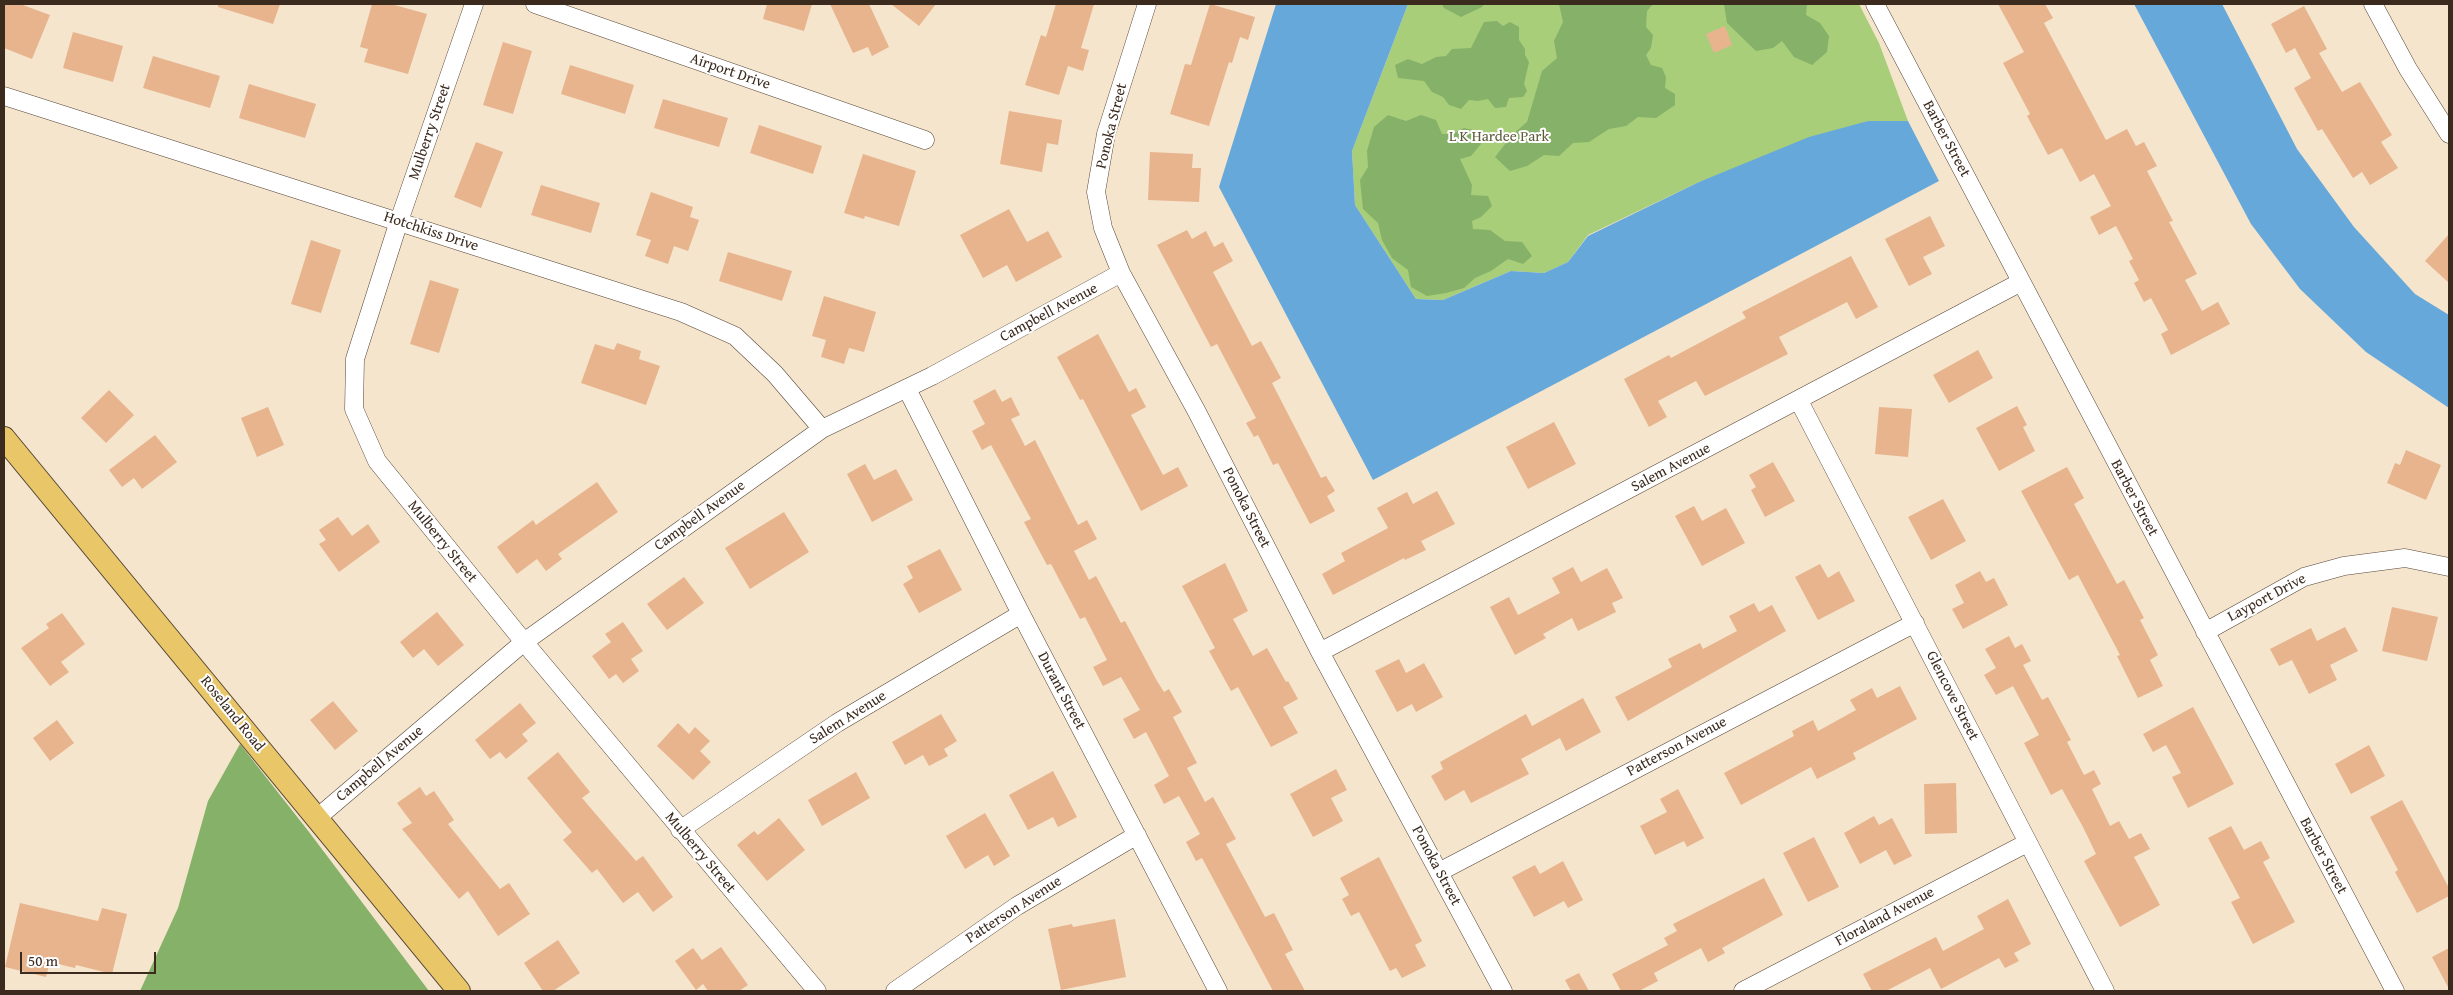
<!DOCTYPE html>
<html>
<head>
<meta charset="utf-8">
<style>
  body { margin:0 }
  #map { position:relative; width:2453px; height:995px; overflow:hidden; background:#f4e5cc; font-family:"Gentium Book Plus",serif }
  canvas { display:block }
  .frame { position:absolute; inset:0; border:5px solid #3b2a1e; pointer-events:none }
  .scale { position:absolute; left:20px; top:952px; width:136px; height:22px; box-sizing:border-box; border:2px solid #3b2a1e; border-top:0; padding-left:6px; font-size:15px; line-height:18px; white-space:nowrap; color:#3b2a1e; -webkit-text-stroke:4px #fff; paint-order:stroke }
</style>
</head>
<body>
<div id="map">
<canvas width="2453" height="995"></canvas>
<div class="frame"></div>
<div class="scale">50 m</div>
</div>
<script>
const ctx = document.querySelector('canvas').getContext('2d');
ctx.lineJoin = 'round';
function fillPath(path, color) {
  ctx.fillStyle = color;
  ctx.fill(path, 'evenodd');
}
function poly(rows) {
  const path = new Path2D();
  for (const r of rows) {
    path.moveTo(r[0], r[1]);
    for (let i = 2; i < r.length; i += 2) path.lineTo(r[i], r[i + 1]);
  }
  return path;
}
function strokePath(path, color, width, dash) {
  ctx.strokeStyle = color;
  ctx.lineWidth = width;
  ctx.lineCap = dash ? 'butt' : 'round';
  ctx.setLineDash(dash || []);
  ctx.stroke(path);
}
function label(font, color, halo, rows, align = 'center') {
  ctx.font = font + ' "Gentium Book Plus",serif';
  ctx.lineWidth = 4;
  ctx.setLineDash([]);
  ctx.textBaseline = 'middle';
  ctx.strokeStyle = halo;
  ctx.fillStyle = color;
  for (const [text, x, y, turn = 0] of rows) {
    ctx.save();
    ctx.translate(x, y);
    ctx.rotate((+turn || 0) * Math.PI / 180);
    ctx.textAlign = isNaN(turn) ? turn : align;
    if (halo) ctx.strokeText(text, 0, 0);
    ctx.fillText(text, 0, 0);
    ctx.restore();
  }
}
fillPath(poly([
  [1408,4,1859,4,1879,43,1908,121,1868,121,1699,182,1588,235,1568,262,1544,273,1511,271,1443,300,1416,299,1355,205,1352,151]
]), '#a8ce79');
fillPath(poly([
  [1442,4,1484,4,1482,7,1461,17,1444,8],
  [1559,4,1653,4,1647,11,1646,27,1653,35,1651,48,1646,55,1651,65,1662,68,1666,77,1665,88,1675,94,1675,105,1656,118,1638,117,1626,126,1609,129,1589,142,1573,143,1559,156,1544,155,1527,166,1510,171,1495,157,1513,134,1527,122,1542,71,1557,58,1554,41,1563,22],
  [1724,4,1807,4,1806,15,1820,23,1829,36,1827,52,1812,65,1794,57,1782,41,1773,48,1756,51,1727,23],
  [1497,21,1503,26,1510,22,1519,27,1519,40,1525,49,1525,55,1529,62,1524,84,1527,91,1523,97,1509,98,1506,107,1495,108,1488,99,1478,101,1469,100,1461,109,1449,105,1443,97,1432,92,1424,81,1398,78,1395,65,1408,59,1422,64,1436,57,1446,56,1452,49,1471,48,1484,22],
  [1388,115,1406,121,1421,115,1436,120,1442,134,1452,134,1464,128,1478,131,1481,144,1471,156,1460,159,1472,185,1471,195,1488,196,1492,206,1481,217,1472,221,1473,229,1490,230,1505,241,1522,242,1532,256,1523,264,1508,259,1491,271,1475,278,1464,288,1446,293,1427,296,1411,287,1408,270,1392,258,1382,240,1378,223,1363,209,1360,180,1368,167,1367,151,1374,127],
  [240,744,309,832,429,991,140,991,178,908,208,801]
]), '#86b169');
fillPath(poly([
  [1276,4,1408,4,1352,151,1355,205,1416,299,1443,300,1511,271,1544,273,1568,262,1588,236,1699,182,1809,137,1868,121,1908,121,1939,181,1373,480,1219,187],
  [2134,4,2222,4,2297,149,2354,227,2415,294,2449,315,2449,408,2366,352,2300,289,2251,224]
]), '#67a8db');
fillPath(poly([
  [4,4,20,4,50,15,32,59,4,48],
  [218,4,280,4,273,24,218,7],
  [372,4,391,4,427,14,408,74,364,62,368,49,360,47],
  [767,4,812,4,804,31,763,19],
  [830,4,869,4,889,47,872,56,868,47,853,53],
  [891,4,936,4,919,26],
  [1056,4,1094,4,1081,48,1089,50,1083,71,1068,66,1059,95,1025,85,1041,35,1046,37],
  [1210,4,1255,17,1248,40,1240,37,1232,63,1229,62,1209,126,1170,114,1185,64,1191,65],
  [1998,4,2045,4,2053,18,2044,23,2106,140,2127,129,2136,146,2144,142,2157,166,2147,171,2173,221,2169,222,2197,274,2185,280,2202,311,2218,302,2230,324,2171,355,2161,334,2168,330,2151,298,2144,302,2134,283,2139,280,2129,261,2133,259,2116,226,2099,235,2090,217,2111,206,2094,174,2080,182,2062,148,2048,155,2027,116,2030,114,2003,63,2024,52],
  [2304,6,2327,49,2319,53,2342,92,2360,82,2392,135,2381,142,2398,168,2370,185,2362,172,2353,178,2322,129,2318,131,2294,88,2311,78,2295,48,2286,53,2271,24],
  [1725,26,1732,45,1714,53,1706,34],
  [73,32,123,46,113,82,63,68],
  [503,42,532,51,513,114,483,105],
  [153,56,220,76,210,108,143,88],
  [570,65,634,85,625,114,561,94],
  [249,84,316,104,305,138,239,118],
  [663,99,728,118,719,147,654,128],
  [1009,111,1062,120,1058,145,1047,143,1042,172,1000,164],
  [759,125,822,146,813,174,750,153],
  [476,142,503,152,481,208,454,197],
  [1150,152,1193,154,1192,168,1201,168,1199,202,1148,200],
  [863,154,916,171,899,226,865,216,864,219,844,213],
  [541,185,600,203,591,233,531,215],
  [651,192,693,207,690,217,699,220,688,251,674,246,668,264,645,256,651,240,636,235],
  [1009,209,1027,242,1048,231,1062,257,1016,282,1007,265,983,278,960,235],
  [1930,216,1945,246,1923,257,1932,274,1909,286,1885,239],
  [1187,230,1192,239,1206,231,1214,247,1223,242,1233,261,1213,272,1252,346,1261,341,1281,378,1272,383,1321,478,1326,476,1335,491,1327,496,1335,511,1310,524,1278,463,1273,465,1258,435,1254,437,1246,423,1256,418,1217,344,1211,347,1157,245],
  [2449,234,2449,283,2425,261],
  [311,240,341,250,321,313,291,304],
  [728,252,792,271,782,301,719,281],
  [1851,256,1878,307,1856,319,1847,302,1779,337,1788,354,1705,396,1696,381,1658,401,1667,417,1649,427,1624,379,1669,355,1671,358,1746,318,1742,312],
  [430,280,459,289,439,353,410,344],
  [824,296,876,312,864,352,849,348,844,364,821,357,826,340,812,336],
  [1098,334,1129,392,1136,388,1146,407,1131,415,1163,475,1178,467,1188,486,1141,511,1083,399,1080,400,1057,357],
  [617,343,641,351,639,359,660,366,646,405,581,383,595,344,614,350],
  [1978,350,1993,378,1949,403,1933,375],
  [995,389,1002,402,1011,397,1020,415,1011,419,1025,446,1035,440,1078,525,1087,520,1097,539,1074,551,1089,580,1096,576,1121,623,1125,621,1157,681,1164,692,1169,689,1182,712,1173,717,1197,763,1187,768,1205,802,1213,797,1236,839,1226,844,1265,917,1274,913,1293,950,1285,954,1305,991,1273,991,1202,858,1196,861,1186,842,1200,834,1179,796,1164,804,1154,785,1169,776,1146,732,1134,739,1123,719,1140,710,1121,677,1103,686,1093,667,1107,660,1085,617,1080,619,1051,564,1047,565,1024,522,1031,519,991,445,982,450,972,431,985,424,973,401],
  [109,390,134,415,106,443,81,418],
  [2017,406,2027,425,2023,427,2035,451,1999,471,1976,428],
  [268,407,284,445,257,457,241,418],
  [1879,407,1912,409,1908,457,1875,454],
  [1554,422,1576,464,1528,489,1506,447],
  [155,435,177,462,142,489,134,478,122,487,109,470],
  [2406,450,2441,465,2426,500,2387,483,2395,463,2400,465],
  [1773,462,1795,501,1765,517,1751,490,1756,487,1749,475],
  [865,464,874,480,896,469,913,500,872,522,847,474],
  [2067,467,2084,498,2074,504,2117,584,2124,580,2144,618,2140,620,2158,655,2150,660,2163,686,2138,698,2117,656,2120,655,2078,575,2069,580,2021,491],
  [597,482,618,512,558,554,562,559,546,571,537,559,517,574,497,547,533,520,536,525],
  [1437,491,1455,524,1421,541,1426,550,1405,560,1404,558,1333,595,1322,574,1345,561,1341,553,1388,528,1377,508,1407,492,1413,504],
  [1943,499,1966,541,1931,560,1908,517],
  [1694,506,1702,521,1726,508,1745,543,1702,566,1675,516],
  [784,512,809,552,750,589,725,548],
  [338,517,352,536,368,524,380,542,339,572,319,544,326,540,319,530],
  [940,549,962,590,919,613,903,584,913,578,907,566],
  [1225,563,1248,611,1233,619,1253,656,1267,648,1286,682,1288,681,1298,699,1283,707,1298,733,1271,747,1238,687,1231,691,1209,651,1215,648,1182,586],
  [1820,564,1828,578,1839,571,1855,601,1818,620,1795,577],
  [1573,567,1581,582,1607,568,1623,598,1612,603,1616,612,1578,631,1572,618,1543,634,1546,638,1515,655,1490,607,1509,597,1518,615,1560,593,1552,578],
  [1980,571,1986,582,1994,578,2008,605,1963,629,1952,609,1964,603,1955,585],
  [684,577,704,603,667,630,647,604],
  [1754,603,1759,612,1772,605,1786,631,1628,721,1615,697,1672,667,1668,659,1700,643,1703,649,1737,631,1729,616],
  [2392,607,2438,617,2427,661,2382,651],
  [437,612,464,645,438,666,424,649,413,658,400,642],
  [62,613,85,644,61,662,69,672,50,686,21,648,49,628,46,624],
  [623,622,643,651,631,659,639,671,623,683,616,674,609,679,592,656,611,642,605,634],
  [2345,627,2358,651,2330,665,2337,680,2309,694,2292,660,2279,666,2270,649,2311,628,2317,641],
  [2009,636,2015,648,2022,644,2031,661,2023,665,2042,700,2048,697,2071,740,2067,742,2084,775,2094,770,2101,784,2092,789,2110,826,2119,821,2129,839,2141,833,2150,849,2134,857,2160,905,2120,927,2084,861,2096,854,2083,827,2062,789,2051,795,2024,743,2039,735,2013,686,1996,695,1984,675,1996,668,1985,649],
  [1399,659,1406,673,1424,663,1443,697,1416,712,1412,704,1397,712,1375,671],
  [1900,686,1917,719,1853,753,1856,759,1817,779,1811,767,1741,805,1724,773,1794,736,1792,731,1813,720,1818,731,1856,710,1850,700,1872,688,1877,698],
  [1583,698,1601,732,1566,751,1560,738,1521,759,1529,774,1471,803,1464,790,1445,801,1431,776,1443,769,1440,762,1526,714,1532,726],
  [333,701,358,731,335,750,310,720],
  [520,703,536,723,522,734,528,741,506,759,500,752,490,759,475,740],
  [2193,707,2234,784,2188,808,2172,777,2181,773,2166,745,2153,752,2143,734],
  [941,714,957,741,944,749,948,756,929,766,923,755,905,765,892,742],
  [57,720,74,743,50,761,33,738],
  [678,723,689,734,695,727,710,741,700,751,711,762,693,780,657,746],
  [2369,745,2385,776,2351,794,2335,764],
  [558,752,590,792,582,798,636,861,643,856,673,897,653,912,638,892,623,903,597,869,592,873,563,840,572,832,527,778],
  [1336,769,1347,790,1331,798,1343,821,1313,837,1290,794],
  [1053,771,1077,817,1058,827,1053,817,1028,830,1009,795],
  [856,772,870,798,822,826,808,800],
  [1956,783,1957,833,1925,834,1924,784],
  [420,787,426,796,434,791,454,820,448,824,500,889,509,883,530,914,498,936,468,891,459,899,402,829,412,823,397,803],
  [1678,789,1704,838,1687,847,1684,841,1655,855,1640,826,1667,812,1660,799],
  [2402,800,2449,888,2449,896,2417,913,2395,872,2398,870,2370,817],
  [985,813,1010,856,994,866,988,855,965,869,946,836],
  [1874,816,1879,825,1892,818,1912,856,1894,865,1886,850,1860,864,1844,833],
  [779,818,805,850,767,881,737,845,754,831,758,835],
  [2231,826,2244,850,2261,841,2270,858,2263,862,2295,922,2253,944,2231,902,2240,898,2208,838],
  [1814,837,1839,887,1808,902,1783,853],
  [1379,857,1422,941,1415,945,1426,966,1402,978,1396,968,1390,971,1359,912,1351,916,1342,899,1349,895,1340,878],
  [1563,861,1583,900,1568,908,1564,901,1534,917,1512,877,1535,865,1540,874],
  [1764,878,1783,915,1722,948,1725,953,1708,962,1701,948,1654,973,1658,981,1639,991,1621,991,1612,974,1668,945,1664,938,1677,931,1673,924],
  [2008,899,2031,944,2014,953,2019,961,2005,968,1999,958,1941,989,1930,968,1886,991,1872,991,1863,974,1936,937,1943,951,1984,929,1977,916],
  [20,903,98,921,102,908,127,914,112,974,76,965,75,968,50,962,46,977,5,967],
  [1115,919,1126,977,1061,990,1048,929,1072,924,1073,927],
  [558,940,580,973,553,991,543,991,524,963],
  [721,947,748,985,739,991,708,991,703,984,696,990,675,961,693,948,702,960],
  [2449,948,2449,989,2432,957],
  [1579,973,1589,991,1571,991,1565,980]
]), '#e8b48e');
const minor = poly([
  [474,4,399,221,355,359,354,409,377,461,524,642,817,991],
  [535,4,925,140],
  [1147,4,1106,134,1096,192,1103,228,1121,273,1197,412,1320,652,1503,991],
  [1875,4,2395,991],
  [2373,4,2408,69,2449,134],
  [4,96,681,312,735,336,775,374,822,429],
  [907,389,1021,614,1218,991],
  [1799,401,2105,991],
  [2205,632,2304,577,2344,566,2405,558,2449,567],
  [1320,652,2021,282],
  [317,818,524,642,822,429,932,376,1121,273],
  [680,830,837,723,1021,614],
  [1439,872,1915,623],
  [895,991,1017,906,1137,835],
  [1743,991,2027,843]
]);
const major = poly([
  [4,438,459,991]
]);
strokePath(minor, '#574638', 19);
strokePath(major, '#574638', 24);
strokePath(minor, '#fff', 18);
strokePath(major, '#e9c769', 22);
label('15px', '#3b2a1e', '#fff', [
  ["Airport Drive",730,72,19],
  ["Ponoka Street",1112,126,-76],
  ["Mulberry Street",430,132,-71],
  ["Barber Street",1946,139,62],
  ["Hotchkiss Drive",431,232,18],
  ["Campbell Avenue",1049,313,-28],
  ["Salem Avenue",1671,468,-28],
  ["Barber Street",2134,498,62],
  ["Ponoka Street",1246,508,63],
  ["Campbell Avenue",700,516,-36],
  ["Mulberry Street",442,542,51],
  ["Layport Drive",2267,598,-28],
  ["Durant Street",1061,691,62],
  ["Glencove Street",1952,696,63],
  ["Roseland Road",232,714,51],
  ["Salem Avenue",848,718,-32],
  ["Patterson Avenue",1677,747,-28],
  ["Campbell Avenue",380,764,-40],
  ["Mulberry Street",700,853,50],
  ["Barber Street",2323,856,62],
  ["Ponoka Street",1436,866,62],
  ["Patterson Avenue",1014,910,-33],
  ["Floraland Avenue",1885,917,-28]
]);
label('15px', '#5c5b39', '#fff', [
  ["L K Hardee Park",1499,137]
]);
</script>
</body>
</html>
